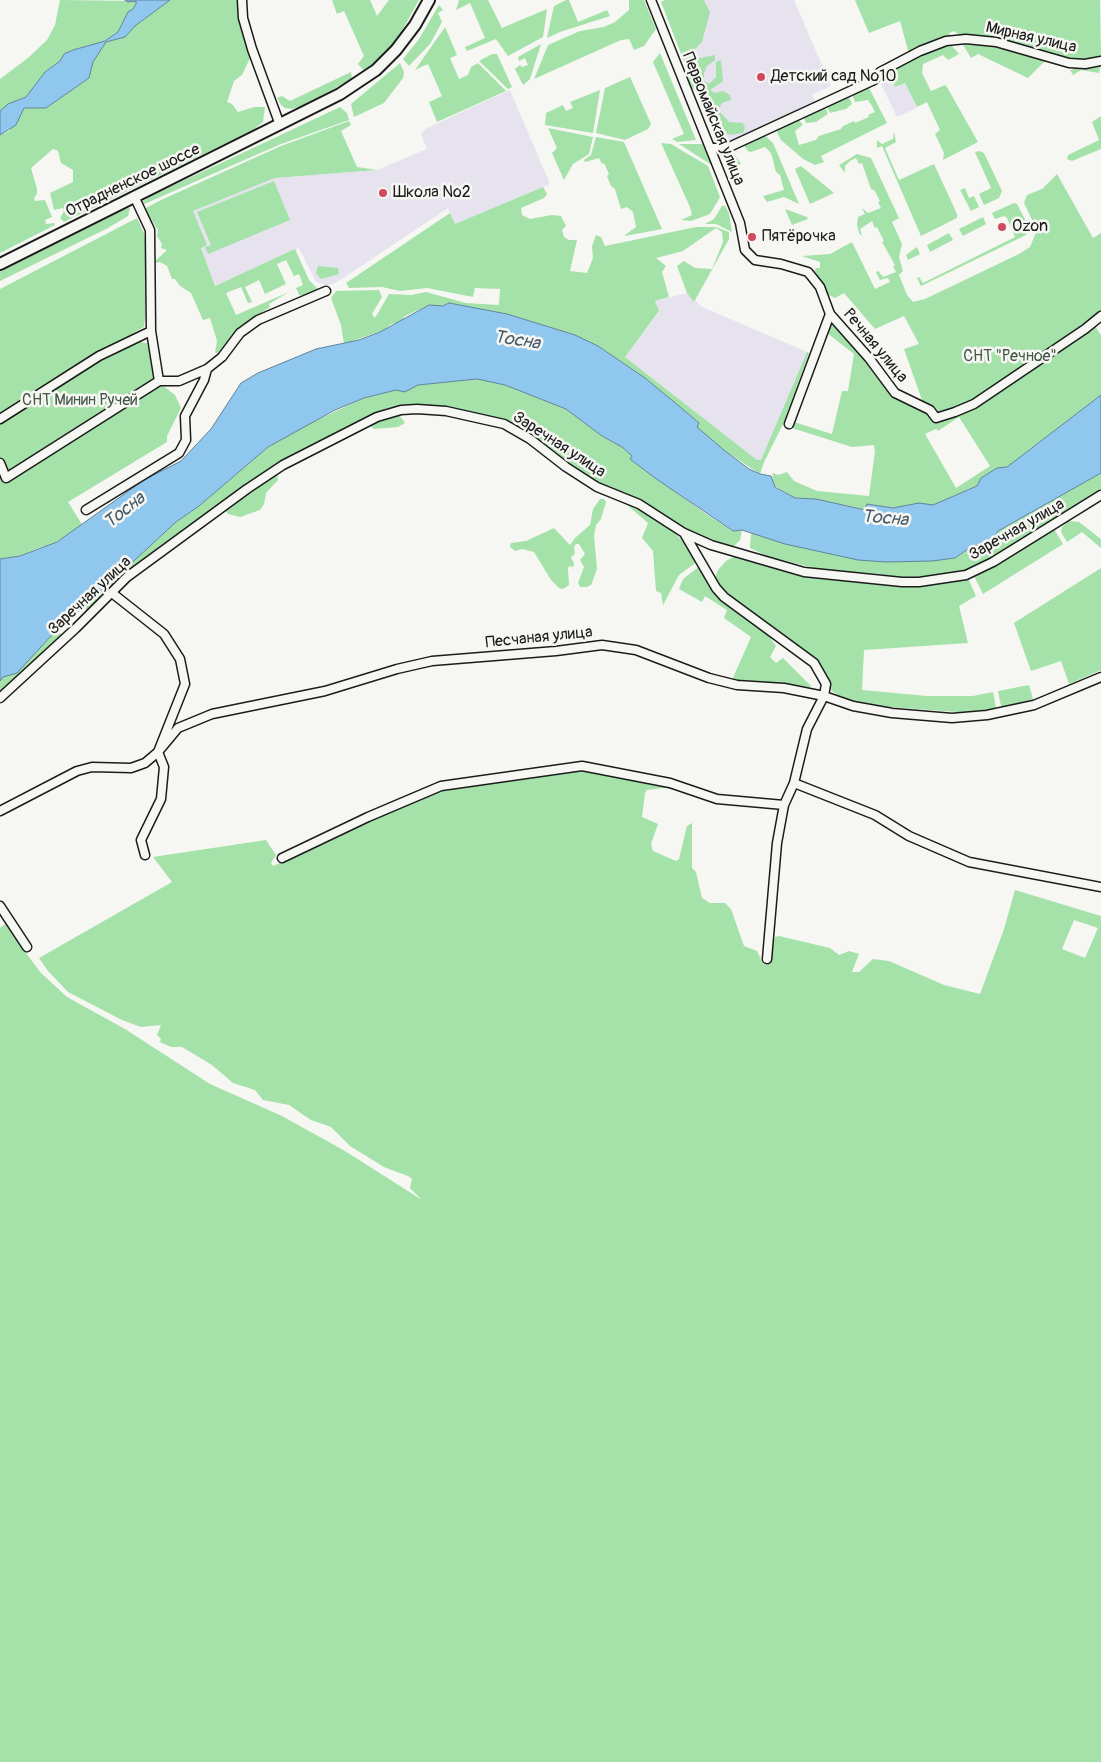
<!DOCTYPE html>
<html>
<head>
<meta charset="utf-8">
<style>
  body { margin:0 }
  canvas { display:block; background:#f6f6f2 }
</style>
</head>
<body>
<canvas width="1101" height="1762"></canvas>
<script>
const ctx = document.querySelector('canvas').getContext('2d');
ctx.lineJoin = 'round';
function fillPath(path, color) {
  ctx.fillStyle = color;
  ctx.fill(path, 'evenodd');
}
function poly(rows) {
  const path = new Path2D();
  for (const r of rows) {
    path.moveTo(r[0], r[1]);
    for (let i = 2; i < r.length; i += 2) path.lineTo(r[i], r[i + 1]);
  }
  return path;
}
function strokePath(path, color, width, dash) {
  ctx.strokeStyle = color;
  ctx.lineWidth = width;
  ctx.lineCap = dash ? 'butt' : 'round';
  ctx.setLineDash(dash || []);
  ctx.stroke(path);
}
function label(font, color, halo, rows, align = 'center') {
  ctx.font = font + ' Pangolin,sans-serif';
  ctx.lineWidth = 5;
  ctx.setLineDash([]);
  ctx.textBaseline = 'middle';
  ctx.strokeStyle = halo;
  ctx.fillStyle = color;
  for (const [text, x, y, turn = 0] of rows) {
    ctx.save();
    ctx.translate(x, y);
    ctx.rotate((+turn || 0) * Math.PI / 180);
    ctx.textAlign = isNaN(turn) ? turn : align;
    if (halo) ctx.strokeText(text, 0, 0);
    ctx.fillText(text, 0, 0);
    ctx.restore();
  }
}
fillPath(poly([
  [704,0,794,0,831,86,812,94,815,101,733,141,722,142,683,47,710,12],
  [891,80,895,87,905,83,917,108,897,117,881,84],
  [510,90,550,184,455,224,448,208,337,282,327,286,316,282,299,248,215,286,201,247,206,245,193,211,275,178,377,170,427,149,421,134,425,129],
  [687,293,702,307,807,352,761,460,757,460,625,357,659,312,655,301]
]), '#e6e3ef');
fillPath(poly([
  [60,0,137,1,133,9,128,12,118,32,105,41,73,50,64,54,60,61,45,72,26,97,8,104,0,111,0,79,28,58,47,40,55,25],
  [170,0,239,0,250,58,242,75,234,81,227,102,232,104,238,112,254,107,265,107,263,122,253,130,64,222,60,218,64,211,63,208,54,210,50,193,73,182,73,170,61,163,58,151,53,149,31,168,37,189,37,194,34,198,35,201,45,200,52,217,45,220,46,224,54,223,55,225,0,253,0,135,9,131,24,108,46,108,89,78,93,62,106,42,125,37,135,26],
  [332,0,370,0,377,16,389,0,419,0,398,38,385,53,364,71,358,64,364,56,344,11,337,14],
  [459,0,488,0,502,28,547,9,543,37,508,56,496,39,467,51,465,47,485,38,470,3,456,10],
  [566,0,569,0,578,22,607,10,610,16,560,32,547,38,554,6],
  [629,0,644,0,656,29,644,46,634,50,629,39,621,40,534,79,548,45,580,31,604,27,615,22,629,10],
  [665,0,704,0,710,12,702,42,694,50,695,59,715,55,715,60,707,66,704,73,704,81,709,84,716,77,716,62,721,60,723,81,710,90,715,93,723,91,730,95,731,100,722,103,718,110,729,122,743,123,745,128,743,133,730,135,716,128,701,103,705,96,696,92,690,86,687,69,661,2],
  [855,0,1100,0,1101,57,1081,63,1070,61,999,39,961,36,954,31,949,33,951,38,909,54,900,21,869,33],
  [439,5,443,10,438,13,442,22,430,44,409,66,403,59,419,39],
  [445,27,457,55,450,58,459,79,468,75,471,67,478,63,506,91,437,122,429,102,442,96,428,64,415,70],
  [981,42,1047,59,1028,78,978,54,971,58,962,43],
  [541,44,530,79,523,85,515,69,520,65,522,67,528,65,525,58,519,61,518,57],
  [947,45,952,46,959,54,948,60,943,55,923,64,922,73,931,91,945,85,947,87,978,142,943,160,944,153,935,134,940,130,927,102,917,107,905,83,895,87,888,71,916,55,921,56],
  [660,53,696,140,677,142,672,139,684,134,653,62],
  [492,54,497,54,512,87,508,89,479,61],
  [400,63,404,72,403,78,384,103,354,117,351,104],
  [1101,63,1099,73,1081,70,1073,75,1070,70],
  [351,72,352,79,302,106,292,109,285,108,281,105,277,98,282,96,290,101],
  [630,77,651,124,648,129,625,140,596,133,605,88],
  [868,86,887,123,821,156,824,162,815,165,803,159,781,140,776,130,798,119,803,125,795,131,799,145,816,140,819,136,841,129,843,126,854,121,855,123,869,117,868,115,875,112,872,106,868,100,855,102,852,94],
  [600,90,593,133,545,125,546,113,563,105,566,111,573,108,570,102],
  [848,95,852,104,846,109,830,113,826,105],
  [340,107,347,113,349,120,281,144,142,205,142,202,151,196],
  [822,108,826,109,828,114,816,122,806,123,803,116],
  [1101,116,1101,149,1072,161,1067,159,1068,155,1099,140,1092,122],
  [349,121,351,125,341,131,357,167,377,170,275,178,193,211,207,245,201,248,215,286,295,249,309,280,318,289,305,296,299,295,296,288,303,285,299,274,294,276,286,260,277,264,286,284,265,294,259,280,245,287,252,302,248,303,241,287,226,293,236,315,289,292,269,304,270,307,244,324,218,353,215,353,217,341,210,318,203,320,191,293,180,286,175,279,172,279,167,266,160,262,155,263,153,270,153,263,167,250,161,248,162,244,157,236,158,230,144,209,161,200,281,146],
  [548,128,593,137,589,154,573,164,564,180,552,153,557,148],
  [894,132,896,142,885,148,899,180,934,164,957,214,957,218,921,236,882,146,877,148,877,140,882,144,893,139],
  [764,135,773,143,799,204,784,197,767,202,763,196,784,190,780,175,776,172,771,153,765,147,751,152,748,151,745,147,745,144],
  [596,137,624,142,662,229,625,236,625,235,636,227,633,212,627,207,621,209,615,189,611,186,607,176,609,174,604,163,602,164,599,158,585,162,584,160,591,155],
  [661,143,671,144,708,166,720,197,710,214,691,221,681,220,692,215,690,207],
  [679,144,703,144,712,164,710,164],
  [725,151,735,155,741,164,732,168,727,155,723,155],
  [979,151,984,153,1002,191,999,198,984,205,979,194,991,188,975,152],
  [857,154,871,158,899,218,892,222,902,244,899,257,903,271,899,275,907,295,913,302,925,299,1019,254,1030,247,1037,230,1024,203,1027,195,1042,189,1057,174,1093,238,1101,233,1101,321,1095,326,1101,335,1101,395,1007,467,997,468,981,478,977,486,933,505,915,504,893,508,868,504,866,510,816,499,795,498,772,484,773,473,778,475,787,472,794,481,817,491,869,496,875,451,874,445,852,447,792,428,794,422,832,434,842,391,848,391,854,354,827,333,835,314,873,356,896,388,923,403,904,349,919,344,904,316,875,329,844,293,835,298,827,294,815,271,816,268,820,268,820,262,802,256,830,254,852,242,875,289,890,282,888,278,880,280,876,272,878,271,883,277,896,272,893,266,895,265,882,242,884,241,877,227,875,228,872,221,860,229,862,236,859,233,857,225,858,217,865,214,862,208,868,213,881,208,878,202,880,201,875,191,871,189,862,163,859,164,856,158,850,161,845,166,845,173,839,165],
  [959,417,990,466,956,488,925,434,936,429,938,431],
  [801,166,834,193,810,204,795,169],
  [274,181,290,220,208,254,205,247,211,245,197,212],
  [543,187,547,194,544,198,521,208,522,215,530,219,552,215,561,216,566,226,562,230,564,237,569,240,577,240,570,271,587,273,593,258,592,246,596,235,601,237,605,246,696,227,716,227,729,232,729,239,694,302,687,293,677,266,684,261,695,268,712,269,723,242,722,232,716,228,683,251,656,258,666,266,662,272,669,297,655,301,659,311,625,357,757,460,761,460,807,352,809,353,784,422,764,462,760,474,725,451,697,427,699,423,645,378,598,346,565,332,507,314,449,303,443,306,429,305,405,316,399,323,391,324,384,330,344,344,341,325,331,298,336,291,379,290,382,297,372,314,375,318,389,294,411,295,426,292,466,303,499,305,500,289,475,288,473,297,427,288,400,291,382,287,349,288,346,283,450,213,455,224],
  [965,188,969,198,974,196,979,207,971,211,960,190],
  [1014,203,1017,204,1028,225,1026,235,921,286,917,278,919,277,923,283,1015,237,1007,218,1004,216,995,219,992,213],
  [722,206,725,206,729,213,732,232,716,224,705,224,714,219],
  [130,208,128,216,108,228,0,281,0,270,124,209],
  [785,209,807,217,808,219,792,225],
  [983,217,986,224,963,236,959,229],
  [137,218,144,233,147,259,145,318,144,327,132,334,130,338,132,341,147,343,158,382,175,395,181,408,167,436,167,442,68,502,83,526,49,546,41,547,20,556,0,559,0,289],
  [949,233,953,240,930,252,927,245],
  [917,247,920,254,908,260,906,255],
  [318,266,338,268,339,274,321,279,316,273],
  [477,379,505,385,566,409,602,436,622,447,632,456,631,459,703,512,732,531,742,530,740,540,733,547,685,530,593,482,506,421,447,409,394,410,372,415,277,466,88,612,84,607,176,522,199,506,268,447,300,428,364,398,418,385],
  [398,413,405,423,398,427,374,429,369,424],
  [1101,473,1101,491,974,568,935,577,899,579,879,574,819,569,769,557,750,548,751,533,830,554,946,559,955,558,968,549,993,539,998,531],
  [277,474,278,480,266,493,264,504,260,510,240,517,228,514,226,511],
  [600,499,604,499,606,502,601,519,596,525,594,536,597,569,591,585,587,587,580,587,578,583,584,567,580,560,585,554,579,544,576,544,574,547,575,554,571,557,574,564,573,567,569,566,568,569,569,585,563,589,559,588,551,580,534,552,522,549,515,551,510,547,511,543,526,541,554,528,570,545,575,538,590,525,593,509],
  [626,504,662,521,688,546,698,561,679,575,663,605,661,593,656,591,653,551,642,538,648,523],
  [1069,521,1079,522,1101,539,1101,548,1082,532,1067,542,1061,532,1062,527],
  [1054,529,1063,544,983,594,974,576,1035,538],
  [735,556,873,581,968,578,976,596,959,606,968,643,864,650,862,690,927,696,973,696,993,692,996,708,971,713,864,705,844,699,832,691,818,665,727,595,719,587,714,580,718,570,726,561],
  [700,566,710,584,766,632,776,646,770,657,776,663,783,658,811,686,809,689,732,680,751,637,724,618,727,610,705,596,702,602,679,589,683,579],
  [1101,568,1101,670,1069,684,1061,661,1031,671,1014,623],
  [57,630,63,636,0,694,0,681,3,677,17,673],
  [1029,685,1033,699,1005,708,1001,706,998,691],
  [580,769,663,781,686,791,664,788,647,790,645,793,642,817,658,824,651,844,653,851,676,861,679,859,687,826,692,823,692,868,696,872,702,898,710,903,725,903,731,909,744,946,757,951,763,964,768,965,775,937,779,936,830,948,839,955,849,951,859,954,852,972,859,972,873,959,889,961,944,985,980,994,1004,929,1015,890,1101,916,1101,1762,0,1762,0,928,5,924,40,972,67,997,125,1029,210,1084,282,1116,345,1151,422,1200,410,1188,412,1179,408,1176,384,1167,350,1146,331,1127,311,1120,289,1105,263,1100,255,1090,233,1083,212,1065,182,1047,171,1047,160,1042,161,1039,157,1035,161,1025,141,1027,122,1020,68,992,48,971,39,958,172,882,153,857,266,840,276,855,271,863,273,866,428,792,459,784],
  [1074,920,1098,928,1085,958,1062,949]
]), '#a4e2aa');
const water = poly([
  [125,0,170,0,135,26,125,37,106,42,93,62,89,78,46,108,24,108,16,125,0,135,0,111,8,104,26,97,45,72,60,61,64,54,73,50,105,41,118,32,128,12,133,9,136,4,136,1,128,2,125,0],
  [449,303,507,314,575,335,598,346,645,378,679,406,699,423,697,427,725,451,749,469,760,474,771,476,775,487,795,498,816,499,865,510,867,504,893,508,919,503,933,505,977,486,981,478,997,468,1007,467,1101,395,1101,473,998,531,993,539,968,549,955,558,932,561,886,562,858,560,785,544,742,530,733,531,655,478,630,459,632,456,622,447,602,436,566,409,505,385,477,379,418,385,405,392,396,390,364,398,335,410,268,447,199,506,176,522,84,607,63,623,17,673,3,677,0,681,0,559,20,556,57,542,144,480,181,461,211,429,241,383,258,373,316,349,359,340,380,332,429,305,443,306,449,303]
]);
fillPath(water, '#90c7ee');
strokePath(water, '#62839a', 1);
const minor = poly([
  [242,0,243,18,252,49,280,125],
  [651,0,740,223,745,250,755,260,781,264,808,272,820,287,830,314,869,358,895,393,930,410,936,418,955,412,974,404,1085,329,1101,316],
  [710,148,727,148,874,80,880,72,920,51,946,41,966,39,996,42,1069,63,1085,64,1101,61],
  [134,196,150,230,151,331,159,381],
  [0,419,99,356,151,331],
  [789,424,830,314],
  [0,463,6,478,159,381,179,381,207,369,222,357,240,333,258,320,326,291],
  [86,510,179,453,186,440,185,416,204,380,207,369],
  [684,533,716,588,724,597,814,663,826,684,824,696,807,729,794,783,784,805,777,843,767,959],
  [112,593,164,634,180,659,185,684,158,752,164,767,161,799,141,840,145,855],
  [0,698,76,628,127,577,247,489,283,465,377,417,401,410,417,409,446,411,504,424,530,439,566,467,597,487,639,504,684,533,711,545,804,572,902,582,919,582,966,575,993,562,1101,495],
  [794,783,875,815,909,836,969,862,1101,887],
  [0,811,77,771,92,767,131,768,145,763,158,752,178,728,212,714,325,691,397,669,432,661,556,651,602,645,636,650,709,678,737,685,784,688,824,696,853,706,892,713,952,718,987,715,1034,705,1101,677],
  [282,858,368,817,441,786,582,766,670,783,717,799,784,805],
  [0,906,27,947]
]);
const major = poly([
  [0,264,340,94,376,70,396,50,415,25,429,0]
]);
strokePath(minor, '#1c1c1c', 11);
strokePath(major, '#1c1c1c', 14);
strokePath(minor, '#f6f6f2', 8);
strokePath(major, '#f6f6f2', 10);
for (const [x, y, r, color] of [
  [761,77,5,"#d1495b"],
  [383,193,5,"#d1495b"],
  [1002,227,5,"#d1495b"],
  [752,237,5,"#d1495b"]
]) {
  const dot = new Path2D();
  dot.arc(x, y, r, 0, 2 * Math.PI);
  ctx.fillStyle = color;
  ctx.fill(dot);
  strokePath(dot, '#f6f6f2', 2);
}
label('16px', '#1c1c1c', '#f6f6f2', [
  ["Мирная улица",1031,38,13],
  ["Первомайская улица",713,119,68],
  ["Отрадненское шоссе",133,181,-26],
  ["Речная улица",875,346,50],
  ["Заречная улица",559,445,33],
  ["Заречная улица",1017,530,-30],
  ["Заречная улица",90,596,-43],
  ["Песчаная улица",539,638,-6]
]);
label('16px', '#1c1c1c', '#f6f6f2', [
  ["Детский сад №10",771,77],
  ["Школа №2",393,193],
  ["Ozon",1012,227],
  ["Пятёрочка",762,237]
], 'left');
label('16px', '#455747', '#f6f6f2', [
  ["СНТ \"Речное\"",1010,357],
  ["СНТ Минин Ручей",80,401]
]);
label('italic 18px', '#455866', '#f6f6f2', [
  ["Тосна",517,341,9],
  ["Тосна",125,511,-38],
  ["Тосна",885,519,5]
]);
</script>
</body>
</html>
